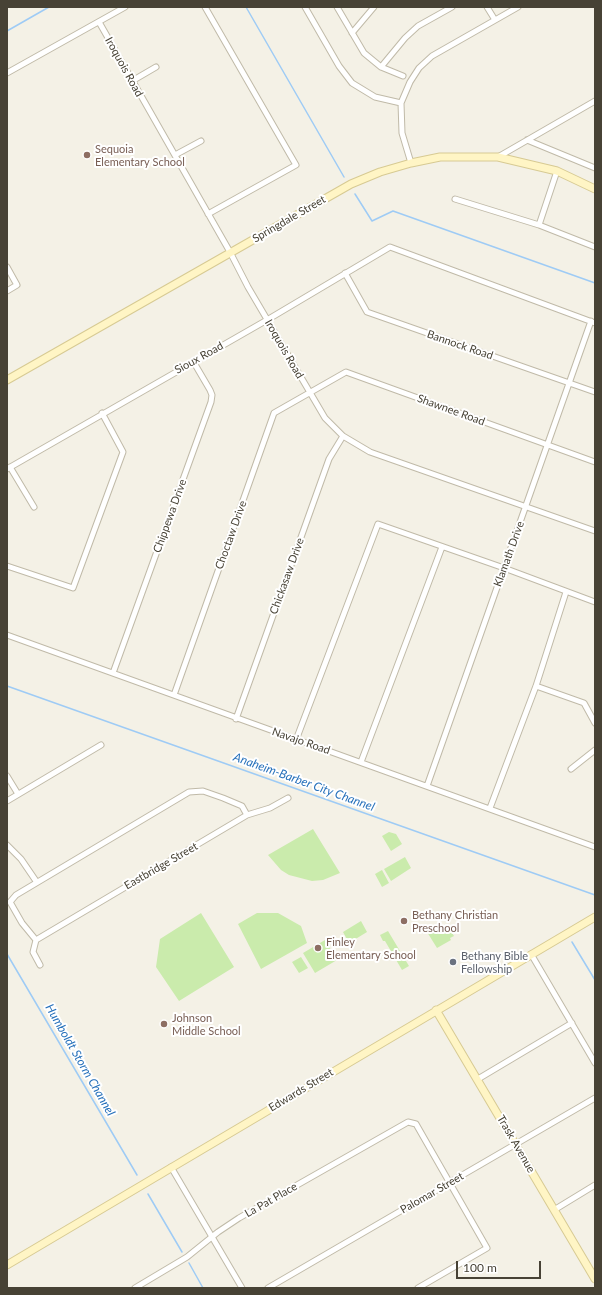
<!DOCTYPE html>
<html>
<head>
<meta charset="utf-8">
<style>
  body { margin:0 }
  #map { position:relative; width:602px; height:1295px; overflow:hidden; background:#f4f1e6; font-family:Lato,sans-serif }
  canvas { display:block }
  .frame { position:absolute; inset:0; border:8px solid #474235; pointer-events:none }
  .scale { position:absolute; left:456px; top:1261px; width:85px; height:18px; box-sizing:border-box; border:2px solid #474235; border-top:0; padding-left:5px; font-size:12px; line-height:14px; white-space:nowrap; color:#474235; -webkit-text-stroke:3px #fff; paint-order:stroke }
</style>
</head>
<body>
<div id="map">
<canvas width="602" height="1295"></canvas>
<div class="frame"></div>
<div class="scale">100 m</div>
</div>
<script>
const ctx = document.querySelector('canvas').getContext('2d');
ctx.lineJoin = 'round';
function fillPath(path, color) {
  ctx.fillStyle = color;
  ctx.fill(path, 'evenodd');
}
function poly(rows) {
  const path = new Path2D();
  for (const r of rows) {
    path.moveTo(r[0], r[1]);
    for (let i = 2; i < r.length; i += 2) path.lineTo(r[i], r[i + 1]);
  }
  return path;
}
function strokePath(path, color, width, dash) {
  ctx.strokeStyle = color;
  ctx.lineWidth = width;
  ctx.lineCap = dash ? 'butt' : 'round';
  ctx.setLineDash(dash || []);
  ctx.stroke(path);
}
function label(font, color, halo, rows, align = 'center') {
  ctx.font = font + ' Lato,sans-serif';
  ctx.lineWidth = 4;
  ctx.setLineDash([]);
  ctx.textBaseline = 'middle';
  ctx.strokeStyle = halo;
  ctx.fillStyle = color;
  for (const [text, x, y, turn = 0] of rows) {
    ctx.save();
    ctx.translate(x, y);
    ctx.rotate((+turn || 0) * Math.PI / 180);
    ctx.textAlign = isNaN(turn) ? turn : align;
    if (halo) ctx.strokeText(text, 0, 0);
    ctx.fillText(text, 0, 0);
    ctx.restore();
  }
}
fillPath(poly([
  [313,829,340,873,323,880,312,881,289,875,281,870,268,855],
  [389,832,396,834,402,844,391,851,382,836],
  [405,857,411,868,391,881,384,869],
  [382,870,389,883,382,887,375,874],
  [201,913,234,967,179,1001,156,967,160,939],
  [257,913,278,913,301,926,307,943,261,969,238,924],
  [361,921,367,932,349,943,343,932],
  [440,924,442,928,447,925,454,936,450,938,451,940,437,948,427,932],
  [388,931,409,966,402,970,385,941,383,941,380,935],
  [325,940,337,960,315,973,303,953],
  [301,957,308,968,299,973,292,962]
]), '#caebac');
strokePath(poly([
  [246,7,344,177],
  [7,31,49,7],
  [355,194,372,221,393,211,595,283],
  [7,686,595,895],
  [572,942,595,980],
  [7,954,137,1175],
  [148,1194,182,1252],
  [189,1263,203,1288]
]), '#9ecbf5', 1.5);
const street = poly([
  [205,7,296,165,208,214],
  [305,7,339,66,352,83,375,97,401,103],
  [337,7,364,53,381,67,403,76],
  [487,7,495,20],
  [99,22,230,252,248,287,325,418,343,436,370,452,595,531],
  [352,33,374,7],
  [381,67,405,38,418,26,452,7],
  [7,73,125,7],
  [132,81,156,67],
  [527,140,595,168],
  [175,155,201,141],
  [498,157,595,101],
  [411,163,402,133,401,103,410,82,419,68,432,56,518,7],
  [455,199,539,225,595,247],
  [539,225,557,171],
  [7,267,17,285,7,291],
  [345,273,367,312,595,392],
  [10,467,34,507],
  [7,469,267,320,390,247,595,323],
  [7,566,73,588,123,452,102,413],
  [7,635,595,847],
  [113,673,211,402,212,395,210,390,193,361],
  [536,686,584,703,595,723],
  [174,695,274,413,346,372,595,462],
  [236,719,329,459,343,436],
  [296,740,378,524,504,568,595,602],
  [361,762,442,547],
  [571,769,595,750],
  [7,776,18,794],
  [427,786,591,321],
  [7,801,101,745],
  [490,808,536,686,566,592],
  [7,845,21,859,36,881],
  [36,940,247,815,270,808,288,798],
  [531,954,595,1063],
  [40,965,33,952,36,940,22,923,10,902,16,895,189,792,203,791,223,798,242,806,247,815],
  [478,1079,572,1023],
  [171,1167,242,1288],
  [554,1210,595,1185],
  [135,1288,187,1257,218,1232,239,1218,408,1122,416,1124,487,1248,418,1288],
  [268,1288,595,1098]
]);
const secondary = poly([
  [7,380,351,184,380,172,411,163,440,157,498,157,557,171,595,189],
  [436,1010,595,1279],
  [7,1265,595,917]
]);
strokePath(street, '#c0baa8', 7);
strokePath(secondary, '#d7ca93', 9);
strokePath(street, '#fff', 5);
strokePath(secondary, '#fff5c5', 7);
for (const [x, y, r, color] of [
  [87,155,4,"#8d6e63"],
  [404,921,4,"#8d6e63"],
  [318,948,4,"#8d6e63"],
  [453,962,4,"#6b7280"],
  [164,1024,4,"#8d6e63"]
]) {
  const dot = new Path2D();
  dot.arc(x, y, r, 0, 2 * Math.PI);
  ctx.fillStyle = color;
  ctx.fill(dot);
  strokePath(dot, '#fff', 1.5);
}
label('11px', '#474235', '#fff', [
  ["Iroquois Road",124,67,61],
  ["Springdale Street",289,219,-30],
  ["Bannock Road",460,345,19],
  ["Iroquois Road",284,349,60],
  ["Sioux Road",199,358,-29],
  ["Shawnee Road",451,410,20],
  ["Chippewa Drive",170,516,-70],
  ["Choctaw Drive",231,535,-70],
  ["Klamath Drive",509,554,-70],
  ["Chickasaw Drive",287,576,-70],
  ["Navajo Road",301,741,19],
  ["Eastbridge Street",161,866,-30],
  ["Edwards Street",301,1090,-31],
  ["Trask Avenue",516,1144,60],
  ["Palomar Street",432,1193,-30],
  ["La Pat Place",271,1200,-30]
]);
label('11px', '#785e54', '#fff', [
  ["Sequoia",95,149],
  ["Elementary School",95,162],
  ["Bethany Christian",412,915],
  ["Preschool",412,928],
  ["Finley",326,942],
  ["Elementary School",326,955],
  ["Johnson",172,1018],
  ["Middle School",172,1031]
], 'left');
label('11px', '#5b616d', '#fff', [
  ["Bethany Bible",461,956],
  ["Fellowship",461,969]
], 'left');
label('italic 12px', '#2771bb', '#fff', [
  ["Anaheim-Barber City Channel",304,782,20],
  ["Humboldt Storm Channel",80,1060,60]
]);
</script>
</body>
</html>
